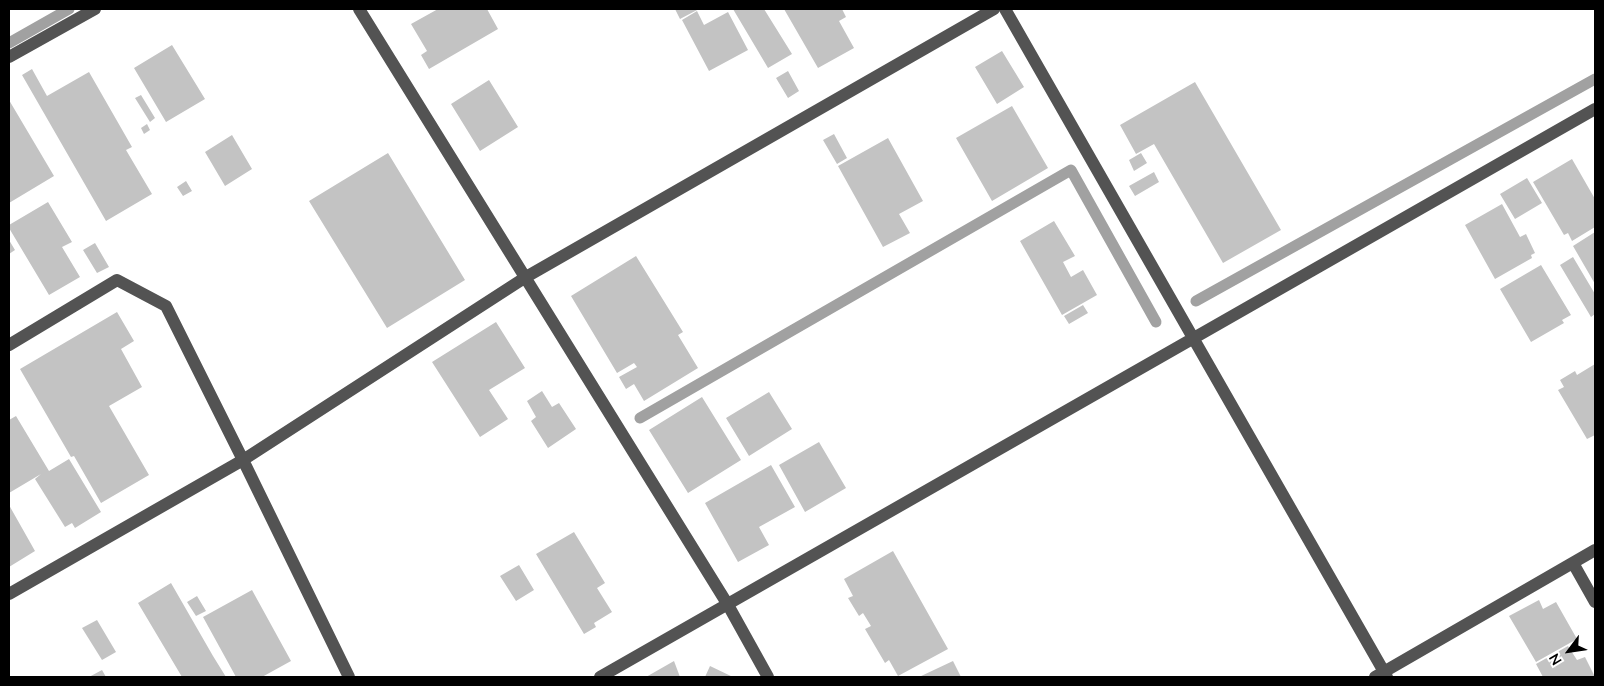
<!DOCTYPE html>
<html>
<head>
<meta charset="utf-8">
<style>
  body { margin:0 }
  #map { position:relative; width:1604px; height:686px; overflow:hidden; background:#fff; font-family:"Nunito Sans",sans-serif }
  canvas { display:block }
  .frame { position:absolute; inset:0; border:10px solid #000; pointer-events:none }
  .north { position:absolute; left:1544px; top:626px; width:50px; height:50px; -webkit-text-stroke:4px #fff; paint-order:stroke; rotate:239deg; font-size:14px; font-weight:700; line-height:20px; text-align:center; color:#000 }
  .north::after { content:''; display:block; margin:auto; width:18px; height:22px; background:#000; clip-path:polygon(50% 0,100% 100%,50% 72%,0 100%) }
</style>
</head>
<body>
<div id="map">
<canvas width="1604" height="686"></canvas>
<div class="frame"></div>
<div class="north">N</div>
</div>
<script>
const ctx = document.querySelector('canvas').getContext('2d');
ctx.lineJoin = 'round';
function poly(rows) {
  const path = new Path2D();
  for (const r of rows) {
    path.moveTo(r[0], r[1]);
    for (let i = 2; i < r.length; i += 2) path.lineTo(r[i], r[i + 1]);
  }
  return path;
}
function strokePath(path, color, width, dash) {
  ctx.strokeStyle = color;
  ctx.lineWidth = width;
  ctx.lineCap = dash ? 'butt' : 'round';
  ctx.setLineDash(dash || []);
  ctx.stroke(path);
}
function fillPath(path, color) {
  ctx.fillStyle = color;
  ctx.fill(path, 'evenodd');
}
strokePath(poly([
  [9,43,69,9],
  [1196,301,1595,79],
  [640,418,1071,170,1156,322]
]), '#a1a1a1', 11);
fillPath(poly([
  [438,9,487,9,498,29,429,69,421,55,427,51,411,24],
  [675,9,699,9,680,19],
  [733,9,764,9,792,54,768,68],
  [784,9,842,9,846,17,839,21,854,48,818,68],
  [697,11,704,25,728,12,748,50,709,71,682,20],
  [172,45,205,99,166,122,134,68],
  [1002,51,1024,87,997,104,975,67],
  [32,69,47,96,89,72,132,147,126,150,152,194,106,221,22,75],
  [788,71,799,91,788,98,776,78],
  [489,80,518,127,480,151,451,104],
  [1195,82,1281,230,1223,263,1154,144,1136,154,1120,125],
  [141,95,155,118,150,122,135,98],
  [9,100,54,176,9,203],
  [1012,106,1048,168,992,201,956,138],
  [147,124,150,130,144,134,141,128],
  [834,134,847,158,837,164,823,140],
  [232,135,252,169,225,186,205,152],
  [888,138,923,201,899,214,910,233,883,247,838,166],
  [388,153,465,280,387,328,309,201],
  [1141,153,1147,163,1134,171,1129,160],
  [1572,159,1595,199,1595,227,1572,241,1568,233,1564,235,1533,182],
  [1154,172,1159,182,1135,196,1129,186],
  [1527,178,1542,203,1515,219,1500,194],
  [186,181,192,191,183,196,177,187],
  [48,202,72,242,62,247,80,277,49,295,9,228,9,225],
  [1502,204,1520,237,1526,234,1535,253,1531,255,1532,258,1495,279,1465,225],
  [1054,221,1075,256,1063,262,1071,277,1083,270,1097,295,1062,315,1020,241],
  [1595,232,1595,284,1573,246],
  [9,240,15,250,9,254],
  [95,243,109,267,97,273,83,250],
  [636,256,683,332,678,335,698,368,644,401,634,384,626,389,619,377,637,367,634,363,617,373,571,296],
  [1573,257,1595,294,1595,314,1591,317,1560,265],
  [1541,265,1571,315,1562,320,1564,323,1531,342,1500,289],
  [1083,305,1088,313,1069,324,1064,316],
  [117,312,134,341,121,349,142,387,109,406,149,475,101,503,74,456,71,457,20,369],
  [496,322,525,368,489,390,508,419,480,437,432,362],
  [1595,364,1595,435,1587,439,1558,390,1564,387,1560,380,1575,371,1577,375],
  [542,391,552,407,559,403,576,429,548,448,531,421,536,417,527,401],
  [769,392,792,429,749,456,726,418],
  [702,397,741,460,688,493,649,430],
  [16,416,49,471,69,459,101,512,75,528,72,523,65,527,35,479,41,474,9,493,9,420],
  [819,442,846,488,805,512,779,465],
  [771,465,795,507,759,527,769,545,738,562,705,503],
  [9,505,35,551,9,567],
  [574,532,605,583,597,588,612,612,594,623,596,627,584,634,536,554],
  [893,551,948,649,898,676,889,660,885,663,865,629,871,626,863,613,859,616,848,598,853,596,844,579],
  [519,565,534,590,516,601,500,576],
  [171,583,213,656,226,677,182,677,138,603],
  [252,590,291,661,262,677,236,677,203,617],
  [197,596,206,611,196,616,187,602],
  [1539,600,1543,609,1556,602,1577,639,1536,662,1509,616],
  [97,620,116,652,102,660,82,628],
  [1568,646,1577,660,1585,657,1595,677,1543,677,1536,664],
  [674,661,680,677,646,677],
  [953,661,961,677,919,677],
  [710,666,733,677,705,677],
  [102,670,106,677,89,677]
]), '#c3c3c3');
strokePath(poly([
  [359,9,728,605,768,677],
  [1005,9,1387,677],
  [9,57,95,9],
  [9,345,117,280,166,306,243,460,349,677],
  [1573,563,1595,602],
  [9,594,243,460,526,277,994,9],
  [600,677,1595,109],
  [1375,677,1595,550]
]), '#535353', 12);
</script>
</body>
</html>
